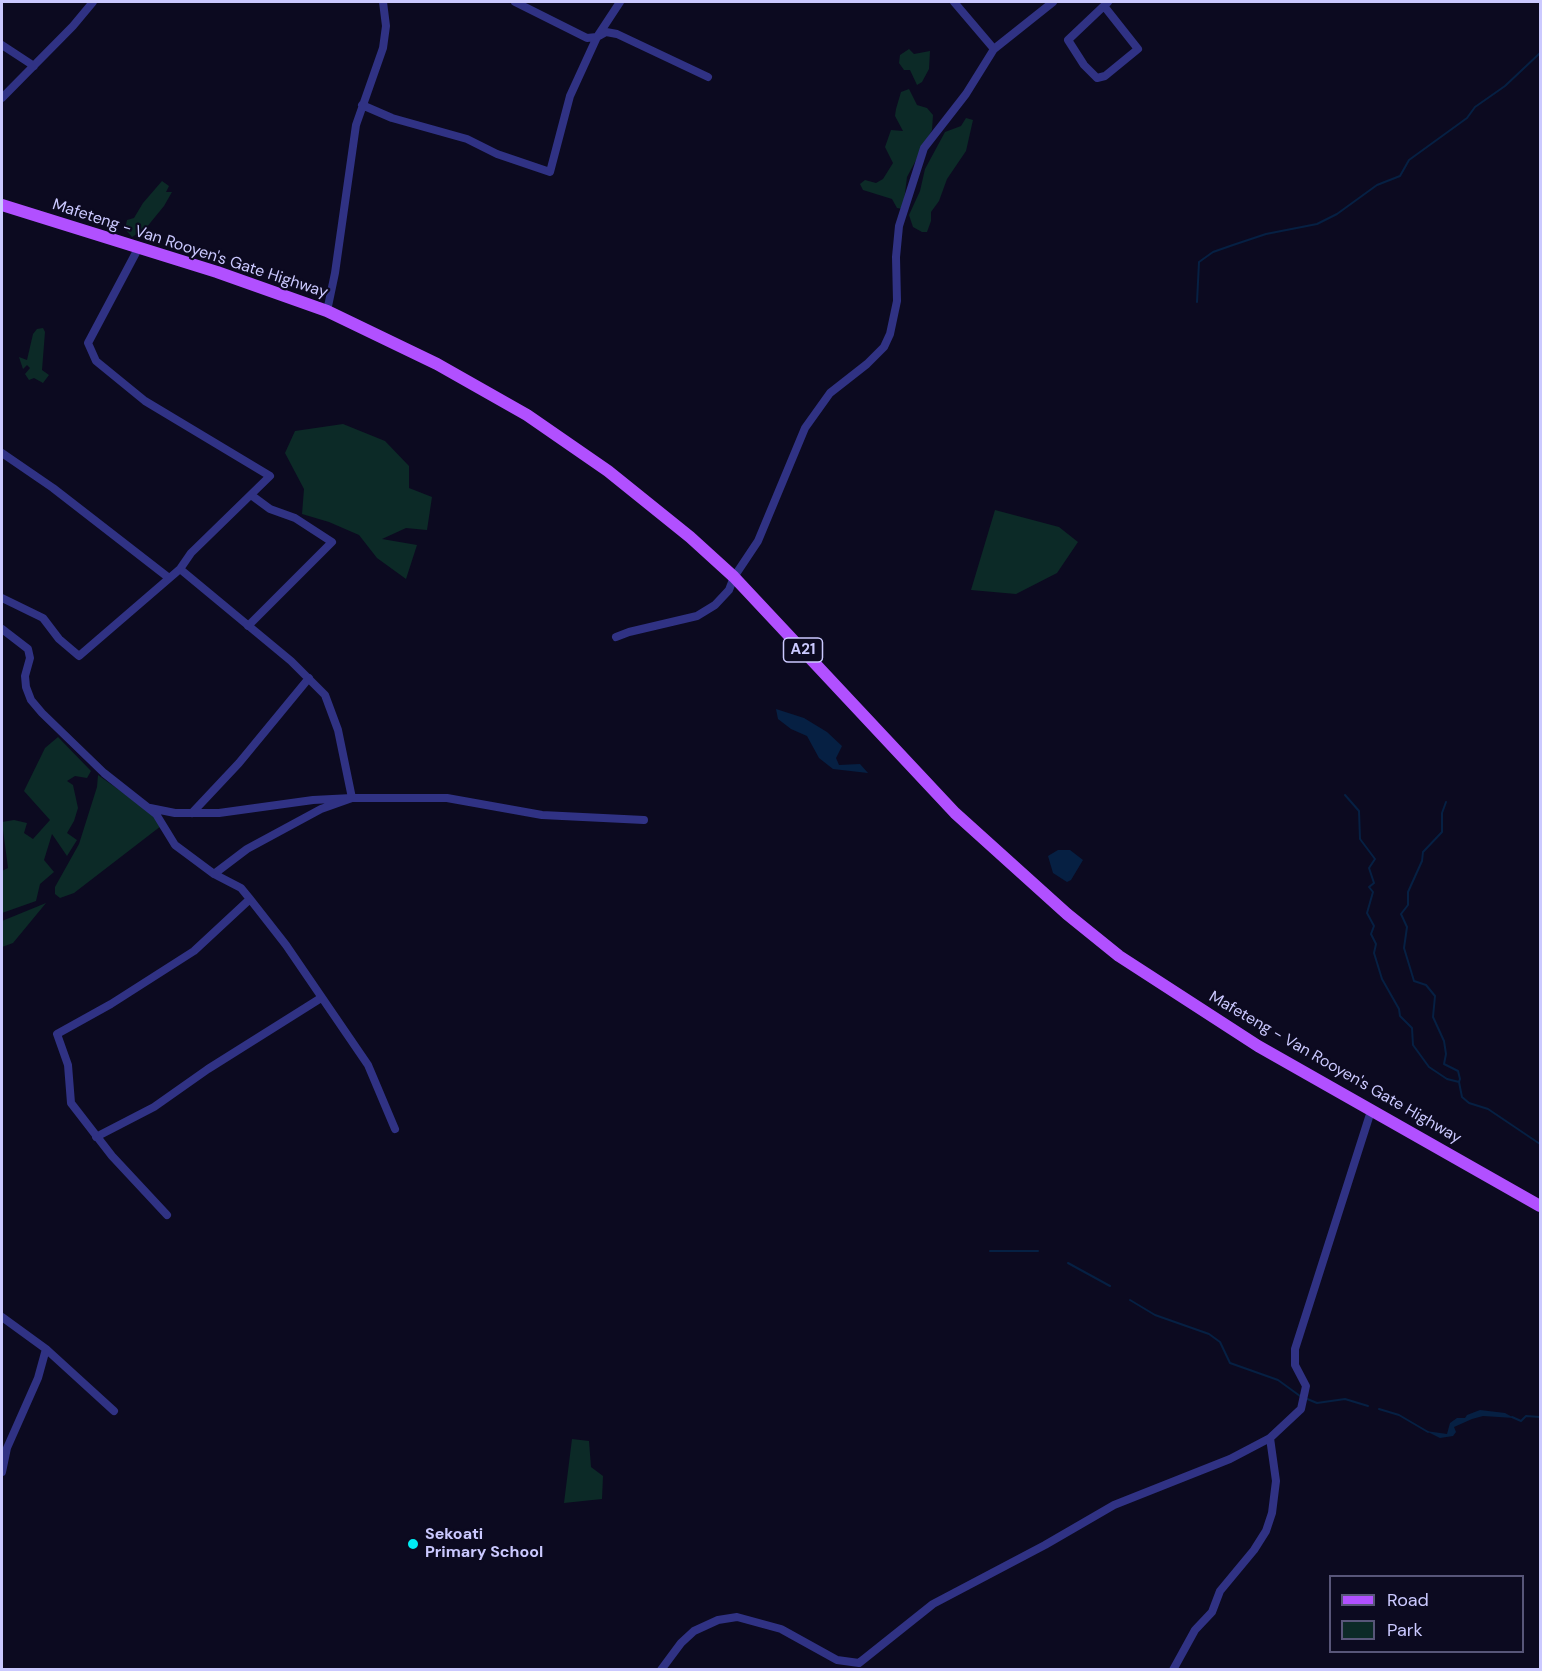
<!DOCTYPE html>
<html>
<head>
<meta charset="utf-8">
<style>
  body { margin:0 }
  #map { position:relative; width:1542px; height:1671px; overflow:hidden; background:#0c0a20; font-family:"DM Sans",sans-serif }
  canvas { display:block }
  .frame { position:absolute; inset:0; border:3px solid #cbc9ff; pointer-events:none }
  .legend { position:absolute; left:1329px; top:1575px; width:195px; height:78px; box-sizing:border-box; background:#0c0a20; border:2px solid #585679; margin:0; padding:8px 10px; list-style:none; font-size:18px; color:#cbc9ff }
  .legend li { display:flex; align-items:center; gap:12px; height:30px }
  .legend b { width:30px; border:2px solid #585679 }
</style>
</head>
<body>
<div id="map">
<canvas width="1542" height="1671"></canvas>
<div class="frame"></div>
<ul class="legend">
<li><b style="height:8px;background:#b150ff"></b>Road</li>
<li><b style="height:16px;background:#0c2a27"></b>Park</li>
</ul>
</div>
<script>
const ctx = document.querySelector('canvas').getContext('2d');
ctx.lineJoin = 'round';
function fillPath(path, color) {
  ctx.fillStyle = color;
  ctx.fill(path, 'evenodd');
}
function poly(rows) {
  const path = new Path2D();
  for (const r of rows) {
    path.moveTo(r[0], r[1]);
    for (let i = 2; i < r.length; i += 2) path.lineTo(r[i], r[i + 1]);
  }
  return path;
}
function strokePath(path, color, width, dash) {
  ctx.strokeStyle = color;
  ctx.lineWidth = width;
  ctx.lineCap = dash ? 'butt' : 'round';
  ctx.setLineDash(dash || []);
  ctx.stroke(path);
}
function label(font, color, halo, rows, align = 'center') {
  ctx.font = font + ' "DM Sans",sans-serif';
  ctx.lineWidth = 4.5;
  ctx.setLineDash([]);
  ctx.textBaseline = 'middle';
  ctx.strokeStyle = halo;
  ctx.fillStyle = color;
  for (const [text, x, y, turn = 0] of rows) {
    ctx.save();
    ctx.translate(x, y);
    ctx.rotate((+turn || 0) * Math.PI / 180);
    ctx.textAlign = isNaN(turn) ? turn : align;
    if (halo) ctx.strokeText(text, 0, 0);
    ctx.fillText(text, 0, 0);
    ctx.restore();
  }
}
fillPath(poly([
  [909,49,914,54,930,51,929,69,922,82,917,85,910,70,904,70,899,63,900,55],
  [909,89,917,105,927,108,933,115,932,130,907,177,903,209,897,208,892,199,863,190,860,184,865,180,876,183,883,179,893,163,885,147,891,130,903,131,895,116,896,109,901,92],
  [966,118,973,120,966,151,947,179,939,201,931,212,931,221,927,232,922,232,913,227,909,215,920,191,925,169,945,132,961,126],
  [162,181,169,186,166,192,172,192,164,206,146,228,132,237,125,229,127,220,134,218,143,203],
  [43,328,45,332,42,370,49,375,43,383,34,378,29,380,25,374,30,368,27,365,23,369,19,357,27,360,33,334,37,329],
  [343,424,385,441,409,466,409,488,432,497,427,530,406,528,382,539,417,545,406,579,377,558,359,535,329,522,302,514,304,489,285,453,295,431],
  [995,510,1059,527,1078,542,1057,573,1016,594,971,590],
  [58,737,91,771,87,778,75,776,67,781,73,785,78,808,74,821,67,833,77,840,67,856,52,834,44,860,54,872,40,884,36,901,2,913,2,871,8,868,2,822,14,820,27,823,24,833,33,839,50,820,24,791,45,748],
  [98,775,149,811,161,826,74,893,60,898,55,894,55,887,79,844,97,787],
  [46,903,13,943,2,947,2,921],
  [572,1439,589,1441,591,1467,603,1476,602,1499,564,1503]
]), '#0c2a27');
fillPath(poly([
  [776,709,804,718,827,732,842,746,836,758,839,765,860,764,868,773,833,769,819,758,807,736,791,729,778,719],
  [1058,850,1070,850,1083,860,1071,880,1067,882,1053,873,1048,856],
  [1480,1410,1505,1413,1514,1418,1483,1416,1472,1419,1454,1427,1456,1432,1453,1436,1440,1438,1426,1431,1447,1434,1450,1423,1457,1418,1465,1418,1467,1415]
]), '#062043');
strokePath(poly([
  [1197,302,1199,262,1213,252,1233,245,1266,234,1317,224,1337,214,1377,185,1400,176,1409,160,1467,118,1475,107,1505,86,1540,53],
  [1345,795,1359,811,1360,839,1375,859,1369,868,1374,883,1369,887,1373,892,1367,913,1374,926,1371,934,1376,944,1374,953,1382,979,1399,1009,1400,1016,1412,1028,1413,1045,1429,1067,1447,1079,1459,1082,1462,1097,1469,1103,1488,1109,1540,1144],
  [1446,802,1442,813,1442,832,1423,852,1422,861,1408,892,1408,905,1401,914,1407,927,1404,948,1414,981,1426,985,1435,996,1433,1017,1444,1041,1446,1054,1444,1064,1458,1071,1460,1079,1459,1082],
  [990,1251,1038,1251],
  [1068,1263,1110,1286],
  [1130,1300,1155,1315,1209,1334,1220,1342,1230,1363,1278,1380,1300,1396,1317,1403,1345,1399,1368,1406],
  [1379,1409,1399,1415,1428,1432],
  [1512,1417,1521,1421,1526,1416,1540,1417]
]), '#062043', 2);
strokePath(poly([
  [515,2,587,38,597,37,606,32,617,34,708,77],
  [954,2,994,49,1053,2],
  [1104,6,1138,49,1105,76,1097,78,1084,65,1068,40,1108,2],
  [2,45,34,66],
  [2,98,73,26,93,2],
  [362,105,392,118,467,139,497,154,550,172,570,96,597,37,620,2],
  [327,311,335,273,356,125,383,48,386,26,383,2],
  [2,453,53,488,169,578],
  [2,598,43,618,59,639,79,656,180,569,191,553,270,476,145,401,96,361,88,343,139,247],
  [248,626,332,542,295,518,270,509,251,495],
  [2,629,28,649,30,658,25,676,26,687,31,700,42,713,104,773,156,814,175,845,214,874,241,888,250,899,286,945,368,1065,395,1129],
  [616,637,629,632,697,616,715,605,729,590,734,577,758,541,805,428,830,393,867,364,884,347,890,334,897,301,896,257,899,226,924,148,966,94,994,49],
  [150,808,175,813,219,813,313,800,352,798,338,730,325,695,291,661,180,569],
  [192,813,239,763,309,678],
  [214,874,247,849,321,809,352,798,447,798,542,815,644,820],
  [96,1137,154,1107,208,1069,321,998],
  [167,1215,112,1156,71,1103,68,1065,57,1034,111,1004,194,951,250,899],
  [2,1317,46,1349,114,1411],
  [2,1472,7,1448,38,1378,46,1349],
  [661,1670,681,1643,694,1631,718,1620,737,1617,781,1629,837,1660,859,1663,933,1604,1045,1545,1114,1505,1230,1459,1270,1438,1301,1409,1306,1386,1295,1365,1295,1349,1371,1111],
  [1173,1670,1195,1630,1212,1612,1220,1591,1254,1550,1266,1531,1272,1513,1276,1481,1270,1438]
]), '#303284', 8);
strokePath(poly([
  [2,205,217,272,327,311,437,364,527,415,608,471,690,537,734,577,955,813,1067,914,1119,956,1258,1046,1540,1206]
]), '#b150ff', 12);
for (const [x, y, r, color] of [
  [413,1544,6,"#00ecf4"]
]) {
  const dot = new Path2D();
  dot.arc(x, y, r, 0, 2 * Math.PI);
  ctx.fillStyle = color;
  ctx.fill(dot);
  strokePath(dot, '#0c0a20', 2);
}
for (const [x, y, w] of [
  [803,650,39]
]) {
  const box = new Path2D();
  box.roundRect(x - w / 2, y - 12, w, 24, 4.5);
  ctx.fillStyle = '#0c0a20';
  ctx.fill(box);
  strokePath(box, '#cbc9ff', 1.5);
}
label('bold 15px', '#cbc9ff', null, [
  ["A21",803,650]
]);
label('16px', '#cbc9ff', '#0c0a20', [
  ["Mafeteng - Van Rooyen's Gate Highway",190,249,18],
  ["Mafeteng - Van Rooyen's Gate Highway",1335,1068,30]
]);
label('bold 16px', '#cbc9ff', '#0c0a20', [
  ["Sekoati",425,1535],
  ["Primary School",425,1553]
], 'left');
</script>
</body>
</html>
